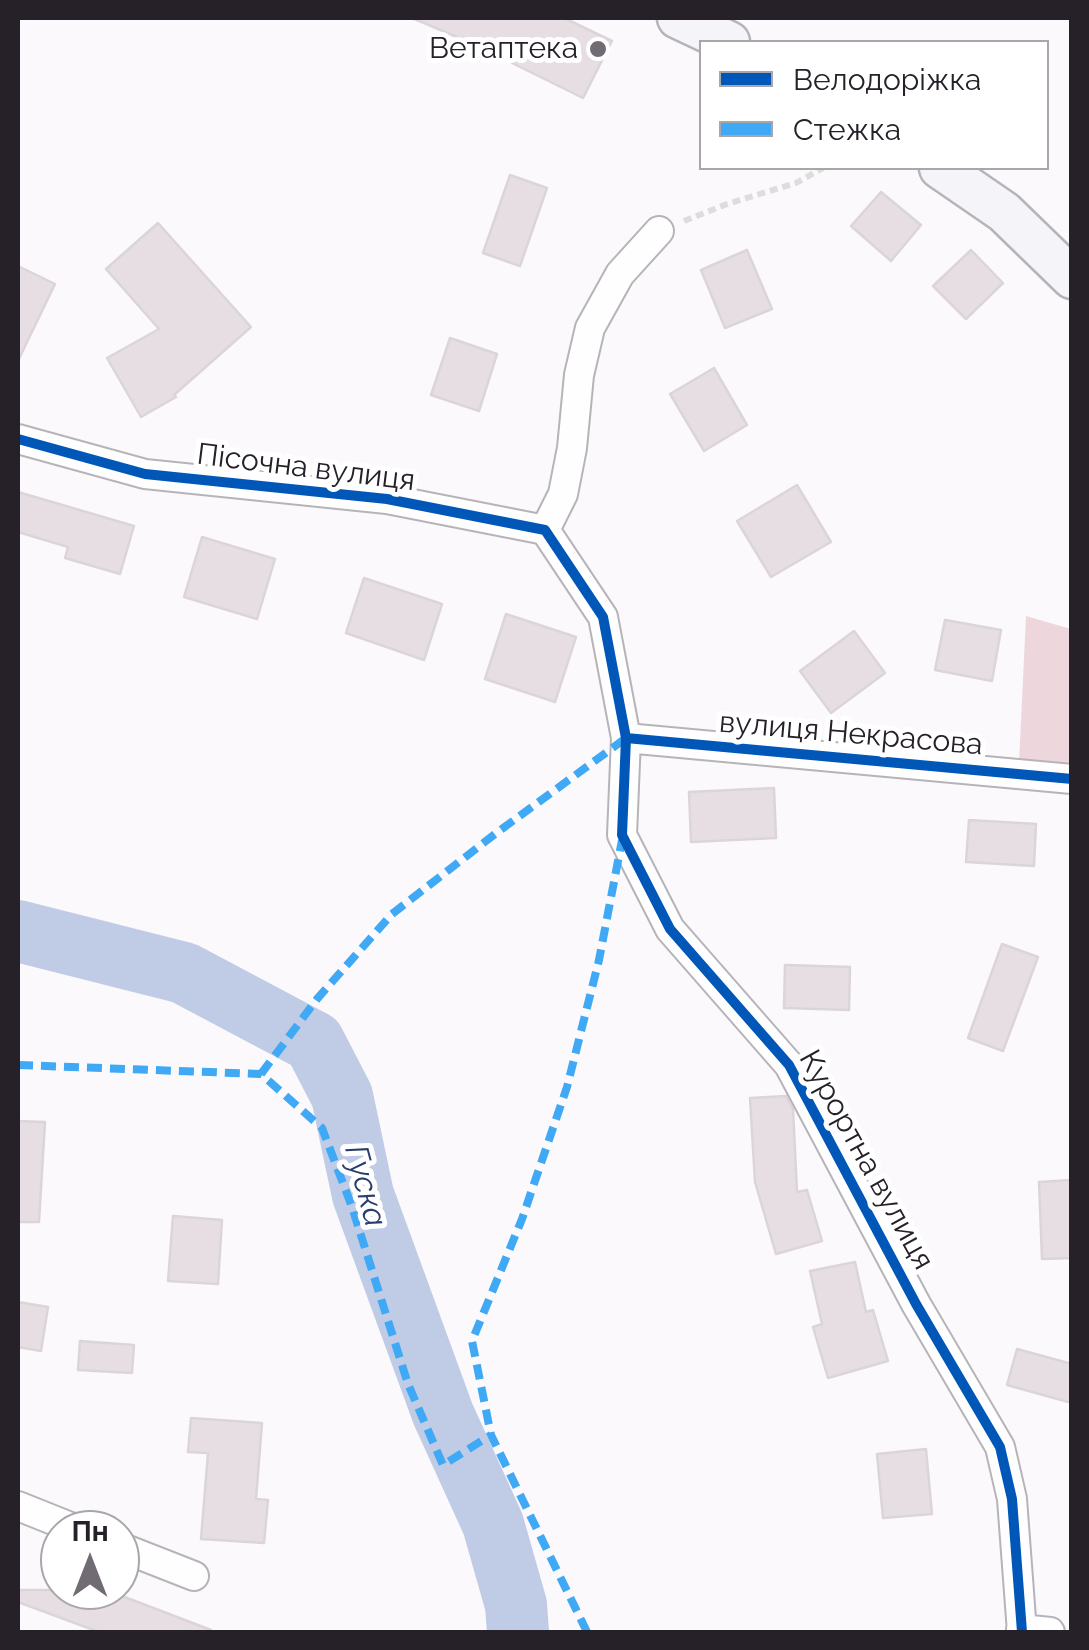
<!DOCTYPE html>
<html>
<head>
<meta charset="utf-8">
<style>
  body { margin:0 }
  #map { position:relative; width:1089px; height:1650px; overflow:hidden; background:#fbf9fc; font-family:Raleway,sans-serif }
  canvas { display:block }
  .frame { position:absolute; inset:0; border:20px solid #262029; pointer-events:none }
  .legend { position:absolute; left:699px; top:40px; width:350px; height:130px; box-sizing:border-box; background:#fff; border:2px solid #a8a6a9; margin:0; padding:12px 18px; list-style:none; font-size:30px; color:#262029 }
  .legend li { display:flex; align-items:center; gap:20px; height:50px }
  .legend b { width:50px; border:2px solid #a8a6a9 }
  .north { position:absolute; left:40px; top:1510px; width:100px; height:100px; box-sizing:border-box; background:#fff; border:2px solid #a8a6a9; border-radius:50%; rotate:0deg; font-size:28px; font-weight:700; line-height:40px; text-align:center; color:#262029 }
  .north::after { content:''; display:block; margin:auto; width:35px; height:45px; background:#716c73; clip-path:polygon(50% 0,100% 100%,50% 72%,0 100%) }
</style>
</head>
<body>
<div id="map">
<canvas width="1089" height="1650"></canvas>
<div class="frame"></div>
<ul class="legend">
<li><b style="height:12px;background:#0057b8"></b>Велодоріжка</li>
<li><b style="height:12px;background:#3fa9f5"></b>Стежка</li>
</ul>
<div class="north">Пн</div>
</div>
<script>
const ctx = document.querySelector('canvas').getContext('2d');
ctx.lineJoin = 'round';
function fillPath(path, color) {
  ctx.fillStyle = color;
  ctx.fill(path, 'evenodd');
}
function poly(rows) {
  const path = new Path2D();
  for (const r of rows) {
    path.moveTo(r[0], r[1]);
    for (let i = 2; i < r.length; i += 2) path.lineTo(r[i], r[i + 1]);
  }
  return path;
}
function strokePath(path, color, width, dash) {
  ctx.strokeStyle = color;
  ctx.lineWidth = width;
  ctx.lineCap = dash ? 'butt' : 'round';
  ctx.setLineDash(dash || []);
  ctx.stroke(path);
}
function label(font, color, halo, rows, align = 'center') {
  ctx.font = font + ' Raleway,sans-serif';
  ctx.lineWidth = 10;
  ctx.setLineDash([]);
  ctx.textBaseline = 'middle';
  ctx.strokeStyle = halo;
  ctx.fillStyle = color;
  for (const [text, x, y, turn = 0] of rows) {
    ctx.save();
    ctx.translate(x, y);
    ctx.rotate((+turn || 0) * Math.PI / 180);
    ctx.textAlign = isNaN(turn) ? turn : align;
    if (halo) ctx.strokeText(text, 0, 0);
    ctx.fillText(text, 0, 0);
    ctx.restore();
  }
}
fillPath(poly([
  [1026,616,1071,629,1071,769,1019,763]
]), '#eed7dc');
strokePath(poly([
  [18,931,184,973,314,1042,342,1096,363,1195,443,1414,493,1524,516,1605,518,1632]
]), '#c0cce6', 62);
const building = poly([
  [412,18,564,18,612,41,583,98,512,63,514,61,412,18],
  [510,175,547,188,520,266,483,253,510,175],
  [881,192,921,225,891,261,851,226,881,192],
  [158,223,251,327,174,395,176,397,141,417,107,358,159,329,106,269,158,223],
  [747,250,772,309,725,328,701,270,747,250],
  [971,250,1003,283,966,319,933,286,971,250],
  [18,266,55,284,18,361,18,266],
  [450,338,497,354,479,411,431,395,450,338],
  [714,368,747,425,704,451,670,394,714,368],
  [797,485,831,542,771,577,737,521,797,485],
  [18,492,134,526,120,574,65,558,68,547,18,532,18,492],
  [202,537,275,559,257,619,184,597,202,537],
  [364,578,442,604,424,660,346,633,364,578],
  [506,614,576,637,555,702,485,679,506,614],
  [945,620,1001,630,992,681,935,670,945,620],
  [854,631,885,673,831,713,800,671,854,631],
  [774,788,776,838,691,842,689,792,774,788],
  [969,820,1036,824,1034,866,966,862,969,820],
  [1002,944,1038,957,1003,1051,968,1038,1002,944],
  [785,965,850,967,849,1010,784,1008,785,965],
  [786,1096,793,1109,797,1192,807,1190,822,1241,776,1254,755,1182,750,1098,786,1096],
  [18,1121,45,1122,39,1222,18,1222,18,1121],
  [1072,1180,1072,1258,1042,1259,1039,1182,1072,1180],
  [173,1216,222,1220,218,1284,168,1281,173,1216],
  [855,1262,866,1312,873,1310,888,1361,828,1378,813,1327,822,1324,810,1271,855,1262],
  [18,1302,48,1307,41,1351,18,1347,18,1302],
  [80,1341,134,1345,132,1373,78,1370,80,1341],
  [1017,1349,1072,1364,1072,1403,1007,1385,1017,1349],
  [191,1418,262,1423,256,1499,268,1500,264,1543,201,1539,208,1453,188,1452,191,1418],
  [926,1449,932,1514,883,1518,877,1454,926,1449],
  [18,1590,124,1590,122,1596,211,1630,210,1632,99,1632,18,1602,18,1590]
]);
fillPath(building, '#e7dee4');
strokePath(building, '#dbd5d9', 2.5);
const street = poly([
  [18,439,145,474,387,499,545,530,603,617,626,738,622,835,670,929,789,1065,916,1304,1000,1447,1012,1499,1022,1632],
  [545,530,563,494,572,448,579,375,590,328,620,274,659,231],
  [626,738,1072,779],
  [18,1506,78,1530],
  [120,1547,194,1576],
  [1021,1629,1050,1632]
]);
const secondary = poly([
  [678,18,729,42],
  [940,168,1004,212,1072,278]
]);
strokePath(street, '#b7b4b9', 32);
strokePath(secondary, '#b7b4b9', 45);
strokePath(poly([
  [684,221,727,204,796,183,823,168]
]), '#ddd', 6, [8, 5]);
strokePath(street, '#fefeff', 28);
strokePath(secondary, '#f5f4f8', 40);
strokePath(poly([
  [18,1065,261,1074,322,1128,352,1207,408,1384,443,1465,491,1435],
  [261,1074,317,999,392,914,495,834,626,738],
  [587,1632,491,1435,472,1341,522,1219,567,1087,599,960,622,840]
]), '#3fa9f5', 8, [15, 8]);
strokePath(poly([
  [18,439,145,474,387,499,545,530,603,617,626,738,622,835,670,929,789,1065,916,1304,1000,1447,1012,1499,1022,1632],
  [626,738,1072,779]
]), '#0057b8', 10);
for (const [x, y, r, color] of [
  [598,49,10,"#716c73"]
]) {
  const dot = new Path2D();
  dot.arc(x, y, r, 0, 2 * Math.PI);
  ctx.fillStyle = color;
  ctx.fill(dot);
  strokePath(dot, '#fff', 4);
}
label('30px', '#262029', '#fff', [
  ["Ветаптека",578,49]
], 'right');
label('30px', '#262029', '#fff', [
  ["Пісочна вулиця",306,468,7],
  ["вулиця Некрасова",851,734,5],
  ["Курортна вулиця",866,1160,61]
]);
label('italic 32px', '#283d6d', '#fff', [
  ["Гуска",365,1186,75]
]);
</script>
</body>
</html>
